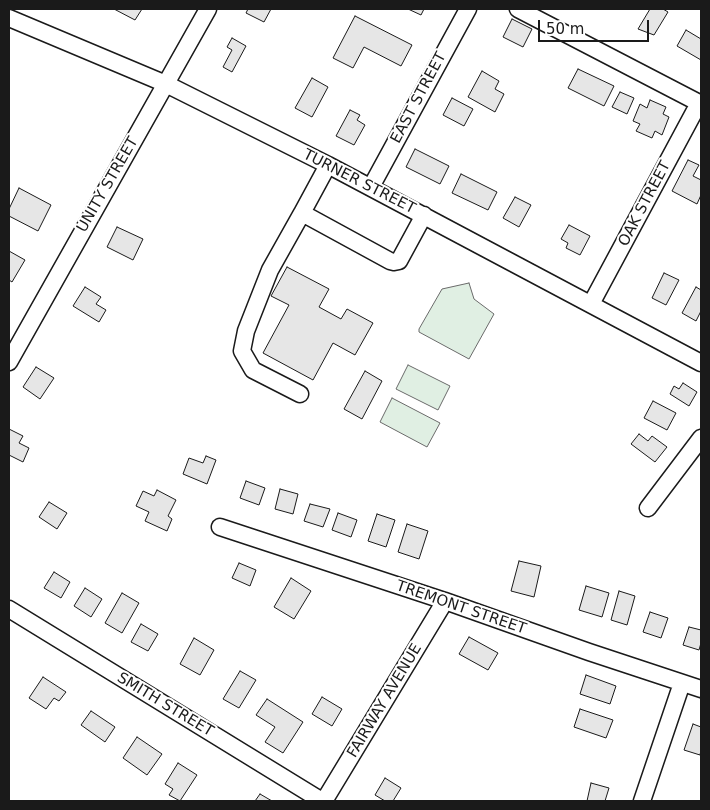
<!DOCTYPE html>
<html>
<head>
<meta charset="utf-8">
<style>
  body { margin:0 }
  #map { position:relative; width:710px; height:810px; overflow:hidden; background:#fff; font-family:"DejaVu Sans",sans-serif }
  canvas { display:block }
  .frame { position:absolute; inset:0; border:10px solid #1a1a1a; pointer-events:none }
  .scale { position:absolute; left:538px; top:20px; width:111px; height:22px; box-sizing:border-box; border:2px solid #1a1a1a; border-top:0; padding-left:6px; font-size:15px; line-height:18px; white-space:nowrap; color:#1a1a1a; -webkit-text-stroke:4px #fff; paint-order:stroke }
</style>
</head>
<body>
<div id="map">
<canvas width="710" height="810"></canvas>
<div class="frame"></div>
<div class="scale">50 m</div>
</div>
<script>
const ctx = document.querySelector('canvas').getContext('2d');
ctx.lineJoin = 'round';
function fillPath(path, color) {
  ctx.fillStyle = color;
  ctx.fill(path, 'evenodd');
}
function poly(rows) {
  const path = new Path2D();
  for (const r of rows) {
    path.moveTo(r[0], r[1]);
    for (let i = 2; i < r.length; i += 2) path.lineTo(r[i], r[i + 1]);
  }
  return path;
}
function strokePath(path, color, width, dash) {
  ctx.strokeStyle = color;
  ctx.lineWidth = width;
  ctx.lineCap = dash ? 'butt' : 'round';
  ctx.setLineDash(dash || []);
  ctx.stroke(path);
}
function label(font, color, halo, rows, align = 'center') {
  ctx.font = font + ' "DejaVu Sans",sans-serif';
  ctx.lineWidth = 4;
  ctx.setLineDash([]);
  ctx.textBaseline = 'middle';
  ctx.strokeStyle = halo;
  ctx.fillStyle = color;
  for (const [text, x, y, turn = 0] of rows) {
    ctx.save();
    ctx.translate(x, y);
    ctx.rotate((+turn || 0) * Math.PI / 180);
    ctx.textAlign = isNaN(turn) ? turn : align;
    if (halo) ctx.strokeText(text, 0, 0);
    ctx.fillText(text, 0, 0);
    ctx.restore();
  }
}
const green = poly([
  [469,283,474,299,494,314,469,359,419,332,419,329,442,289,469,283],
  [408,365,450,386,438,410,396,389,408,365],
  [392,398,440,423,427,447,380,422,392,398]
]);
fillPath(green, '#e0efe3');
strokePath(green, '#6a6a6a', 1);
const building = poly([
  [114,9,142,9,135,20,114,9],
  [248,9,271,9,264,22,246,13,248,9],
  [408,9,424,9,421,15,408,9],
  [650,9,663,9,668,12,654,35,638,29,650,9],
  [355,16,412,45,401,66,364,47,353,68,333,58,355,16],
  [512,19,532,29,523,47,503,37,512,19],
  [686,30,701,39,701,60,677,46,686,30],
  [232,38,246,46,232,72,223,67,232,50,227,47,232,38],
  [578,69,614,86,604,106,568,88,578,69],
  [482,71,499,81,495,89,504,94,495,112,468,97,482,71],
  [312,78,328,87,312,117,295,108,312,78],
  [620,92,634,98,627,114,612,107,620,92],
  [452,98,473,109,464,126,443,115,452,98],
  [650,100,666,107,663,114,669,117,662,135,655,131,652,138,636,131,640,124,633,121,640,104,647,108,650,100],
  [350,110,360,115,357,120,365,125,354,145,336,136,350,110],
  [415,149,449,166,440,184,406,167,415,149],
  [688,160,699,165,693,176,701,180,701,195,697,204,672,191,688,160],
  [461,174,497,192,488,210,452,193,461,174],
  [19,188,51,205,38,231,9,216,9,209,19,188],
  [515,197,531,205,519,227,503,218,515,197],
  [569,225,590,236,580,255,566,248,568,243,561,239,569,225],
  [117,227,143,239,133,260,107,247,117,227],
  [9,251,25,260,12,282,9,280,9,251],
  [287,267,329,289,319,307,341,319,347,309,373,323,355,355,333,343,313,380,263,353,289,305,271,296,287,267],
  [664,273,679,280,666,305,652,298,664,273],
  [85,287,101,297,96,304,106,310,99,322,73,306,85,287],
  [696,287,701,290,701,311,696,321,682,313,696,287],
  [36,367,54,378,40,399,23,387,36,367],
  [365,371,382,381,362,419,344,409,365,371],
  [683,383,697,392,689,406,670,394,674,386,679,389,683,383],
  [653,401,676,413,667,430,644,418,653,401],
  [9,429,23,436,19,443,29,448,23,462,9,455,9,429],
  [639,434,648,441,652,436,667,447,655,462,631,444,639,434],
  [206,456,216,460,207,484,183,474,189,458,203,463,206,456],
  [246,481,265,488,259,505,240,498,246,481],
  [280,489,298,494,293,514,275,509,280,489],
  [157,490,176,500,168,516,172,519,167,531,145,521,149,512,136,506,143,491,154,496,157,490],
  [49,502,67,513,57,529,39,517,49,502],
  [310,504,330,509,323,527,304,521,310,504],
  [338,513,357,520,351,537,332,530,338,513],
  [377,514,395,520,386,547,368,541,377,514],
  [407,524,428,531,419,559,398,552,407,524],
  [519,561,541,566,534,597,511,591,519,561],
  [239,563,256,570,250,586,232,578,239,563],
  [54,572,70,582,61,598,44,588,54,572],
  [291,578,311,591,294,619,274,607,291,578],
  [586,586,609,593,602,617,579,610,586,586],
  [85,588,102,599,91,617,74,606,85,588],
  [619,591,635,596,627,625,611,620,619,591],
  [122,593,139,603,122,633,105,623,122,593],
  [650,612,668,618,661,638,643,632,650,612],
  [141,624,158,634,148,651,131,642,141,624],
  [689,627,701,630,701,643,699,650,683,645,689,627],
  [469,637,498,653,488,670,459,654,469,637],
  [194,638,214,650,200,675,180,664,194,638],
  [240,671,256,680,239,708,223,699,240,671],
  [586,675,616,686,610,704,580,694,586,675],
  [43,677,66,692,59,701,54,698,46,709,29,698,43,677],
  [322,697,342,709,332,726,312,714,322,697],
  [267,699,303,722,283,753,265,742,275,727,256,715,267,699],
  [580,709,613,720,606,738,574,727,580,709],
  [91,711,115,727,105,742,81,725,91,711],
  [693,724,701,727,701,750,700,755,684,750,693,724],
  [137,737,162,754,147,775,123,758,137,737],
  [178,763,197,775,180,801,169,795,173,789,165,784,178,763],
  [385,778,401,788,393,801,385,801,375,795,385,778],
  [591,783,609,788,605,801,587,801,591,783],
  [260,794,272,801,255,801,260,794]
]);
fillPath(building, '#e6e6e6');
strokePath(building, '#1a1a1a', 1);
const minor = poly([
  [518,9,701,104],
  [9,18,166,84,328,165,701,363],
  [328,165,302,213,390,261,394,262,399,261,424,215],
  [371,187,468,9],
  [591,304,699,103],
  [9,362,208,9],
  [300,394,253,370,242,351,246,331,270,270,302,213],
  [648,508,701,438],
  [220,527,445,601,589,652,701,689],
  [9,609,322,801],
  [324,801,445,601],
  [642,801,682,683]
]);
strokePath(minor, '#1a1a1a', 19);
strokePath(minor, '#fff', 16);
label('15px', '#1a1a1a', '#fff', [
  ["EAST STREET",419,98,-62],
  ["TURNER STREET",359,182,27],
  ["UNITY STREET",108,185,-60],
  ["OAK STREET",645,204,-62],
  ["TREMONT STREET",461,608,19],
  ["FAIRWAY AVENUE",385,701,-59],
  ["SMITH STREET",165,705,31]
]);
</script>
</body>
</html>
